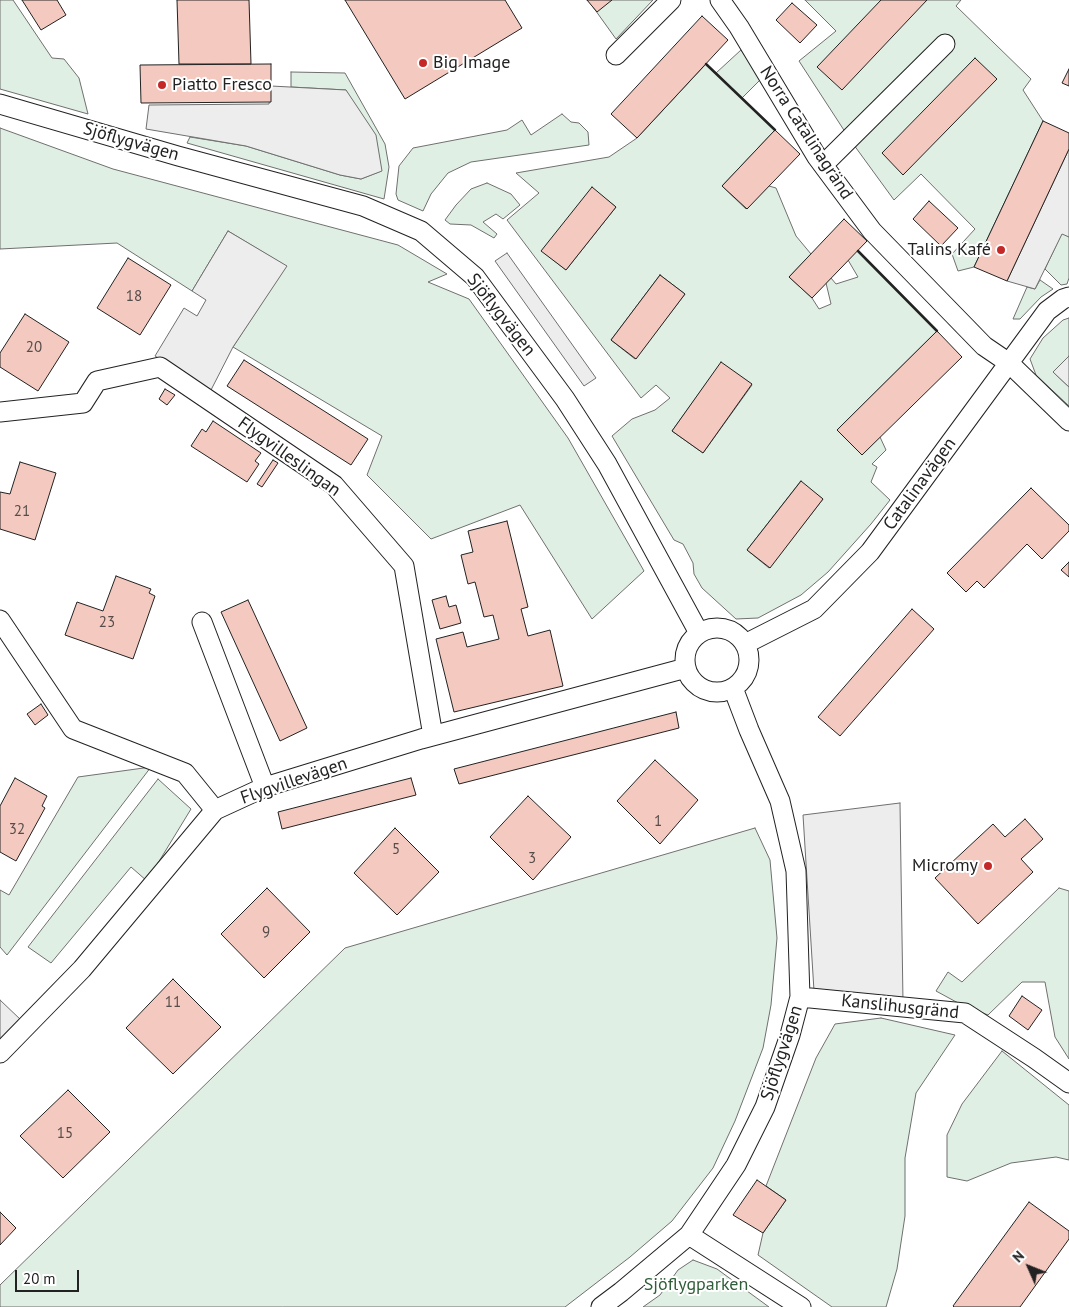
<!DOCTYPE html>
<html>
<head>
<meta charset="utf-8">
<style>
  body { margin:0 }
  #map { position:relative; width:1069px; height:1307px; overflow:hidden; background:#fff; font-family:"PT Sans",sans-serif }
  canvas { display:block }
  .north { position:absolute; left:1004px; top:1242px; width:50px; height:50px; -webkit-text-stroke:4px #fff; paint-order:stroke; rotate:314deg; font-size:14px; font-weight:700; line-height:20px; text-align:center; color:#222 }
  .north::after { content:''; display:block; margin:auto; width:18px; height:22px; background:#222; clip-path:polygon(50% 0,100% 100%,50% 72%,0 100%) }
  .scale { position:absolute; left:15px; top:1270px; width:64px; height:22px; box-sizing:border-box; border:2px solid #222; border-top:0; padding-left:6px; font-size:15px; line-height:18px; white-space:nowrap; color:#222; -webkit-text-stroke:4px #fff; paint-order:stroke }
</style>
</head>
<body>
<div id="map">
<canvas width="1069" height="1307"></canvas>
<div class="north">N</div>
<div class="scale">20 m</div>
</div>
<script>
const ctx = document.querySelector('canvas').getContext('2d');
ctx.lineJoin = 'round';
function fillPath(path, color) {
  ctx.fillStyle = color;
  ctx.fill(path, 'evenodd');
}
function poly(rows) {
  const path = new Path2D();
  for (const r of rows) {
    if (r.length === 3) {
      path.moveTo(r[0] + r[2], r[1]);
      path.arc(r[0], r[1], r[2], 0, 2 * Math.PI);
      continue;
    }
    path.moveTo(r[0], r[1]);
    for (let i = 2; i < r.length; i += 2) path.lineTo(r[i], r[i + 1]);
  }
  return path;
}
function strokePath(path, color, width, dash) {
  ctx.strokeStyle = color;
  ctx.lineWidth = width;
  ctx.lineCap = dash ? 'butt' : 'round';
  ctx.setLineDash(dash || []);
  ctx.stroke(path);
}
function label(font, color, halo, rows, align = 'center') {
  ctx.font = font + ' "PT Sans",sans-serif';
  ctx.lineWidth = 4;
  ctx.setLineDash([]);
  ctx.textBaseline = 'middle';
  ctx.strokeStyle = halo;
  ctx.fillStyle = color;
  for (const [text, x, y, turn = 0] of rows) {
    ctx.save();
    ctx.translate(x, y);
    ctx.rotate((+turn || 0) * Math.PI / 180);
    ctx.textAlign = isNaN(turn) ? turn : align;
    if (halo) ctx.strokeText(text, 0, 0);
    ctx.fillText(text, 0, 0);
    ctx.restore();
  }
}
const green = poly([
  [0,0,13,0,52,58,64,59,79,78,88,114,0,89,0,0],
  [588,0,653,0,616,39,588,0],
  [805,0,961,0,956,6,1031,79,1023,90,1043,121,974,267,958,271,952,254,975,229,921,174,894,200,851,141,799,61,836,31,805,0],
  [741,50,761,79,742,98,775,130,722,186,746,209,769,186,776,188,796,236,811,254,789,277,812,298,819,309,831,304,826,283,831,278,836,284,858,277,848,260,856,250,937,331,837,430,862,455,880,437,886,450,872,464,877,467,871,482,890,500,871,524,828,572,801,595,758,618,736,619,702,588,694,574,693,563,683,544,674,540,612,436,632,419,655,410,670,398,656,385,641,398,507,220,539,193,516,173,609,157,637,138,706,64,716,73,741,50],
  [592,188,616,207,566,270,542,251,592,188],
  [660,275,685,294,635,359,611,340,660,275],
  [721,363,752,385,703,453,672,431,721,363],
  [800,482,823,499,769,568,747,550,800,482],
  [291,72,345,73,385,144,389,167,384,199,187,143,190,137,246,146,340,175,361,179,381,171,346,90,291,87,291,72],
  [562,114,571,122,579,123,588,132,589,145,471,162,448,173,431,194,423,211,398,200,396,194,399,166,413,148,507,130,522,120,531,135,562,114],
  [0,128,113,169,398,245,447,274,428,282,469,299,568,438,644,571,592,619,520,505,431,539,367,475,382,436,233,347,286,266,228,231,192,291,117,243,0,249,0,128],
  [487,183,511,194,520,205,503,219,496,214,483,222,497,234,494,238,471,225,450,224,445,220,456,205,471,189,487,183],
  [1062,233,1069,237,1069,278,1067,284,1061,285,1045,269,1062,233],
  [1040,280,1053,289,1041,297,1020,319,1013,319,1027,287,1035,289,1040,280],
  [1069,318,1069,356,1053,372,1069,387,1069,406,1036,375,1030,359,1043,338,1063,320,1069,318],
  [151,767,7,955,0,947,0,890,9,895,78,777,151,767],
  [158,779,191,809,147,881,131,867,51,963,28,947,158,779],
  [755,828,770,860,777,938,771,1005,763,1048,735,1121,713,1168,672,1221,630,1257,565,1307,0,1307,0,1285,345,948,755,828],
  [1059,888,1069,891,1069,1059,1055,1037,1045,982,1022,982,988,1015,960,1004,936,991,948,972,962,982,1059,888],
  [881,1018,955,1035,916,1093,905,1158,905,1216,897,1269,886,1307,832,1307,758,1255,763,1233,786,1200,766,1186,816,1058,835,1024,881,1018],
  [1002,1051,1069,1105,1069,1160,1056,1157,1011,1163,967,1181,947,1177,947,1135,962,1104,1002,1051],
  [693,1260,717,1269,769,1307,643,1307,660,1295,678,1270,693,1260]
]);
fillPath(green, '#e0efe3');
strokePath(green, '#6f6f6f', 1);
const parking = poly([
  [271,86,346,90,376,135,382,171,361,179,340,175,246,146,146,129,149,105,269,104,271,86],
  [1069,149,1069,237,1062,234,1035,289,1007,281,1069,149],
  [228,231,287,266,233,347,211,390,155,356,184,308,197,316,206,300,192,291,228,231],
  [507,253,596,378,584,386,495,261,507,253],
  [1069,356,1069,387,1053,372,1069,356],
  [900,803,903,1002,814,991,803,815,900,803],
  [0,1000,21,1020,0,1041,0,1000]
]);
fillPath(parking, '#ededed');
strokePath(parking, '#6f6f6f', 1);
const building = poly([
  [22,0,57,0,66,15,41,30,22,0],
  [177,0,249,0,251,64,179,64,177,0],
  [345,0,505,0,522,28,405,99,345,0],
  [587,0,612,0,597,12,587,0],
  [881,0,927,0,842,90,817,67,881,0],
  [792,3,817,25,800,43,776,20,792,3],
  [702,16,728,40,637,138,611,114,702,16],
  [975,58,997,79,903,175,882,153,975,58],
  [271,64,271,102,141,103,140,65,271,64],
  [1069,69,1069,86,1062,83,1069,69],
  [1043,121,1069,133,1069,149,1007,281,974,267,1043,121],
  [775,130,800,154,747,209,722,186,775,130],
  [592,187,616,207,566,270,541,251,592,187],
  [929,201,958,228,941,246,913,219,929,201],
  [844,219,867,241,812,298,789,277,844,219],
  [128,258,171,285,140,335,97,308,128,258],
  [660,275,685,294,636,359,611,340,660,275],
  [25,314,69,342,38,391,0,367,0,353,25,314],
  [937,331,962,357,862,455,837,430,937,331],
  [244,360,368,439,351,465,227,386,244,360],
  [721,362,752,384,703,453,672,431,721,362],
  [165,389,175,395,167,405,159,399,165,389],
  [213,421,261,453,255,461,259,464,247,482,191,446,202,429,206,432,213,421],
  [273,460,278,463,262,487,257,484,273,460],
  [20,462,56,473,35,540,0,529,0,492,10,494,20,462],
  [801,481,823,499,770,568,747,550,801,481],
  [1031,488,1069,525,1069,531,1042,559,1027,544,984,588,977,581,966,592,947,573,1031,488],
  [507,521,528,607,521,609,528,636,550,630,563,686,454,712,436,639,463,632,467,647,499,639,493,615,484,617,475,582,468,584,461,555,473,552,468,531,507,521],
  [1069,562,1069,577,1061,570,1069,562],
  [116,576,151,589,149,593,155,596,133,659,65,635,77,602,103,611,116,576],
  [446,596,449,607,456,605,461,623,440,629,432,600,446,596],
  [248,600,307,728,280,741,221,612,248,600],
  [912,609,934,629,840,736,818,717,912,609],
  [41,704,48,715,35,725,27,714,41,704],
  [676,712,679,728,459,784,454,769,676,712],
  [655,760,698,800,660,844,617,801,655,760],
  [15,778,47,796,42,806,45,808,16,861,0,852,0,806,15,778],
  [411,778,416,795,282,829,278,812,411,778],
  [528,796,571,837,533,880,490,837,528,796],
  [1025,819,1043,839,1021,859,1033,872,978,924,935,878,993,824,1005,837,1025,819],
  [395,828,439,872,397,915,354,873,395,828],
  [267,888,310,932,264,978,221,934,267,888],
  [173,979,221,1027,173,1074,126,1028,173,979],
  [1022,996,1042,1010,1028,1030,1009,1016,1022,996],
  [68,1090,110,1132,63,1178,20,1136,68,1090],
  [757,1180,786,1200,763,1233,733,1215,757,1180],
  [1029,1202,1069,1231,1069,1239,1020,1307,954,1307,953,1306,1029,1202],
  [0,1212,16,1228,0,1245,0,1212]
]);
fillPath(building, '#f3c9c0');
strokePath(building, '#222', 1);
const street = poly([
  [720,0,739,27,817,157,872,231,984,346,1009,363,1069,421],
  [616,55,671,0],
  [0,104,178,156,363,206,421,231,475,277,565,399,607,464,699,633],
  [823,165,945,44],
  [0,412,83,403,97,381,160,367,334,485,404,566,433,736],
  [0,620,73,729,185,773,215,810],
  [202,622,265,787],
  [717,660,32],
  [745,644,814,609,870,552,1047,311,1063,299,1069,297],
  [800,997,965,1013,1034,1058,1069,1083],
  [0,1053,82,969,215,810,265,787,421,739,686,668],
  [689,1235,801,1307],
  [601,1307,621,1292,689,1235,736,1165,765,1107,790,1035,800,997,796,871,780,801,749,730,733,688]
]);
strokePath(street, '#222', 21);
strokePath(street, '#fff', 19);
strokePath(poly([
  [706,64,775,130],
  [858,251,937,331]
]), '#222', 2.5);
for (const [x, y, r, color] of [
  [423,63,5,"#c62828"],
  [162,85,5,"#c62828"],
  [1001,250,5,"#c62828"],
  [988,866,5,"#c62828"]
]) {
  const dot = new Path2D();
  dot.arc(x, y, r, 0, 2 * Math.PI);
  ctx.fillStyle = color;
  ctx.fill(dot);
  strokePath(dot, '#fff', 2);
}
label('15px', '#564c4a', null, [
  ["18",134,297],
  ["20",34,348],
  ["21",22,512],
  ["23",107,623],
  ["1",658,822],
  ["32",17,830],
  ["5",396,850],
  ["3",532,859],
  ["9",266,933],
  ["11",173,1003],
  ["15",65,1134]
]);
label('18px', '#222', '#fff', [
  ["Big Image",433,63],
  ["Piatto Fresco",172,85],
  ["Talins Kafé",991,250,"right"],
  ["Micromy",978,866,"right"]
], 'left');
label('18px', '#222', '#fff', [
  ["Norra Catalinagränd",806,133,57],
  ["Sjöflygvägen",131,142,16],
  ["Sjöflygvägen",501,315,52],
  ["Flygvilleslingan",289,457,36],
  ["Catalinavägen",920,484,-54],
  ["Flygvillevägen",294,781,-19],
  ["Kanslihusgränd",900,1007,6],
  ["Sjöflygvägen",782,1053,-72]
]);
label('18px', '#2f5e38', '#fff', [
  ["Sjöflygparken",696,1285]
]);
</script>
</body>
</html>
